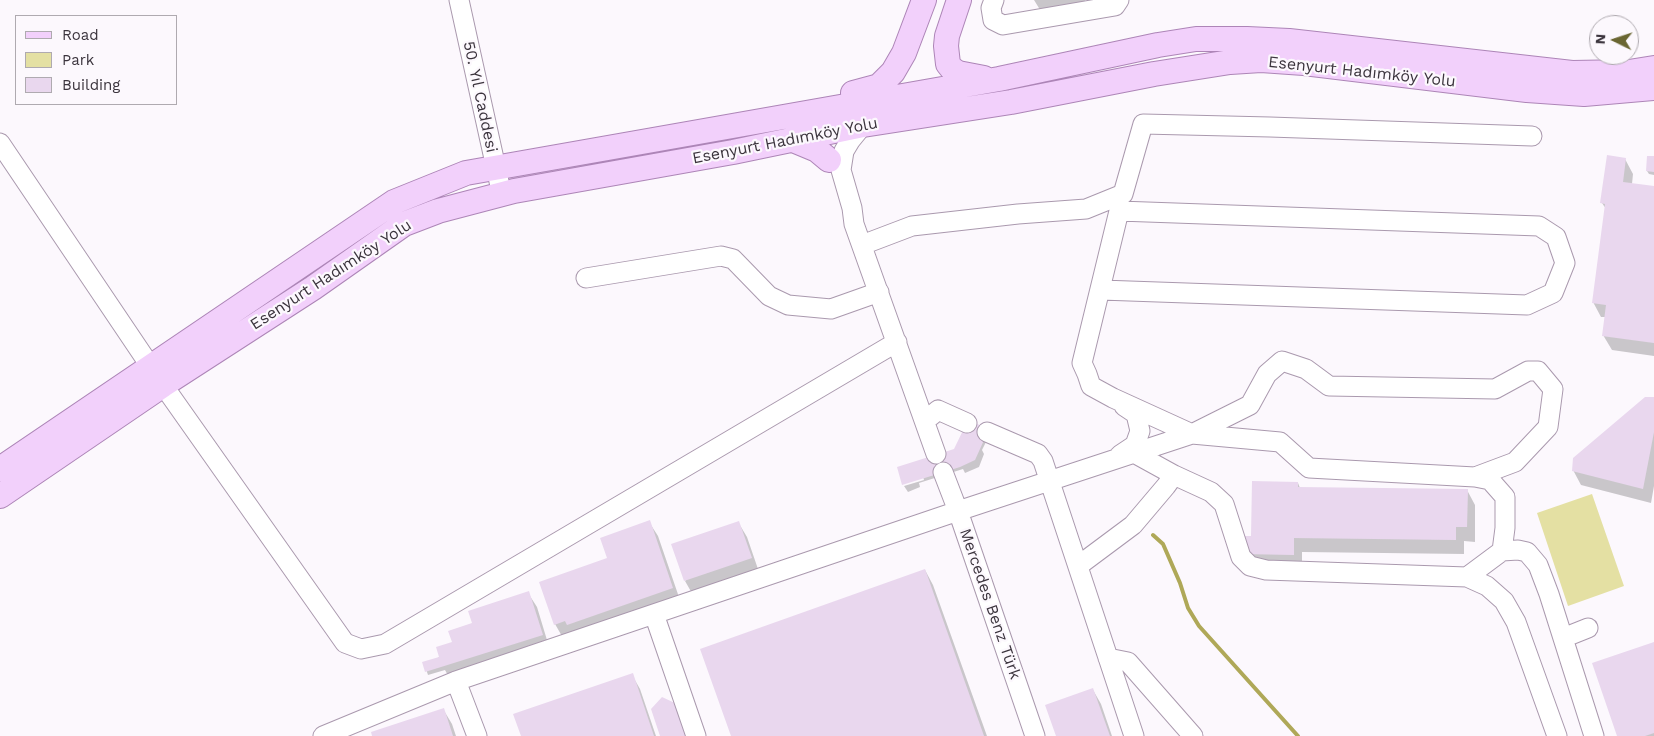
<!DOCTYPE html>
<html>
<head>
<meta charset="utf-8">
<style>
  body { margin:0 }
  #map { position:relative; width:1654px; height:736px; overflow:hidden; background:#fcf8fd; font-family:"Work Sans",sans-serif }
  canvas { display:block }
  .legend { position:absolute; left:15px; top:15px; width:162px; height:90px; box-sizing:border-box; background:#fcf8fd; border:1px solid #afaab0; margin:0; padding:6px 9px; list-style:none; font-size:15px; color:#3b343d }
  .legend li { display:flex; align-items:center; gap:10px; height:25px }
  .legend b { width:25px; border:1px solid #afaab0 }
  .north { position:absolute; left:1589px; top:15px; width:50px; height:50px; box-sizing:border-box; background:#fcf8fd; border:1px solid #afaab0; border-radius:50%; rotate:274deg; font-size:14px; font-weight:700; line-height:20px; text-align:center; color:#3b343d }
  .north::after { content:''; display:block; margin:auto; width:18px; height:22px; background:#6a6632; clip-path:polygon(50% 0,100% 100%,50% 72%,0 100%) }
</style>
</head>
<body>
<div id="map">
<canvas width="1654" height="736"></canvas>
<ul class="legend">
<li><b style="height:6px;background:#f2d0fb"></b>Road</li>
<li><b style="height:14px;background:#e4e0a3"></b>Park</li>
<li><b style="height:14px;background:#e9d7ee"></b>Building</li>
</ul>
<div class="north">N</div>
</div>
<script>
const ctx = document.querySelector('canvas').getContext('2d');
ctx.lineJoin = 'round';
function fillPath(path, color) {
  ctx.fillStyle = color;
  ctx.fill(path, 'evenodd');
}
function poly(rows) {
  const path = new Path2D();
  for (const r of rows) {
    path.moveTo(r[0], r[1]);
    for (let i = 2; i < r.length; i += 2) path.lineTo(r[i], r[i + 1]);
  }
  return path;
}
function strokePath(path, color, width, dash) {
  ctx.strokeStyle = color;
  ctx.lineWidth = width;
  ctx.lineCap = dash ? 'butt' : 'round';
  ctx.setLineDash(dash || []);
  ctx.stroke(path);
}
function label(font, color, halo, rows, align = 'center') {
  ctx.font = font + ' "Work Sans",sans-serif';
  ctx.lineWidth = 4.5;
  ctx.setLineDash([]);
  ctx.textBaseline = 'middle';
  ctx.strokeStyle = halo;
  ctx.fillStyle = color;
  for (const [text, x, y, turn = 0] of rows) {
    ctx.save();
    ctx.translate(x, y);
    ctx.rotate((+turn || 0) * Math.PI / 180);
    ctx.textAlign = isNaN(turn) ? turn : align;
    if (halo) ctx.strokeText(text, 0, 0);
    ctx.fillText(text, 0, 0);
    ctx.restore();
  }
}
fillPath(poly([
  [1592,494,1624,586,1568,606,1537,513]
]), '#e4e0a3');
fillPath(poly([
  [1034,0,1085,0,1083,15,1042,13],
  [1654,158,1654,175,1649,174,1647,171],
  [1625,159,1633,174,1632,184,1654,187,1654,356,1612,350,1603,335,1606,317,1601,317,1593,302,1606,209,1602,203],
  [1654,398,1654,486,1651,503,1581,485,1573,470],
  [990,434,982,450,984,454,979,467,965,473,963,469,919,483,920,487,908,492,904,486,924,480,923,477,955,450],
  [1298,483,1300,488,1467,490,1475,505,1475,542,1464,541,1464,554,1302,552,1302,569,1251,568,1243,554,1252,538],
  [649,522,658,536,681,603,563,638,555,624],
  [738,522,747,537,759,572,693,595,685,581],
  [925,570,933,585,987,736,733,736],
  [528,593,537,607,550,650,451,681,445,670,428,675,424,663,438,658,453,642],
  [1654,643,1654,736,1619,736],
  [632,675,640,689,656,736,522,736],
  [1093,690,1101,704,1112,736,1057,736],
  [443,709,452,724,456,736,374,736]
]), '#0003');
strokePath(poly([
  [1153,535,1163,544,1180,583,1188,608,1199,626,1298,736]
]), '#afa858', 4);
fillPath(poly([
  [1607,155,1626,158,1623,182,1654,186,1654,343,1602,336,1606,305,1592,303,1605,204,1600,203],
  [1647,156,1654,156,1654,172,1646,171],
  [1645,397,1654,397,1654,432,1643,489,1572,471,1573,458],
  [968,420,989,429,975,460,960,467,902,485,897,467,954,449],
  [1252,481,1298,482,1298,487,1468,489,1467,527,1456,527,1456,540,1294,538,1294,555,1242,554,1242,536,1251,536],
  [650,520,673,588,567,625,565,621,554,625,539,582,607,558,600,538],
  [739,521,752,558,684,581,671,544],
  [925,569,984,736,731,736,700,649],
  [529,591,543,635,425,672,422,662,439,657,436,647,452,642,448,631,472,623,468,611],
  [1654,642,1654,733,1645,736,1617,736,1592,663],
  [633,673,654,736,521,736,513,714],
  [1093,688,1110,736,1056,736,1045,705],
  [662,697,677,704,688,736,660,736,651,709],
  [444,708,453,736,372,736,371,732]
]), '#e9d7ee');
const minor = poly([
  [459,0,502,195],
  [994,0,991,8,993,20,1003,25,1115,6,1119,0],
  [863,125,850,141,844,151,841,170,852,208,854,224,936,454],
  [0,143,163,385,345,643,361,649,385,644,897,342],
  [862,245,912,226,1018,214,1086,209,1123,194,1143,124,1270,127,1532,136],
  [586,278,721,256,733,259,769,296,788,305,831,309,879,292],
  [925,418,931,416,938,410,967,423],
  [987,432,1038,454,1043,461,1134,736],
  [1134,453,1174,475],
  [1120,455,1135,445,1140,431,1136,414,1124,406],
  [943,472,958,511,1035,736],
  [1475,477,1490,480,1505,497,1505,528,1502,551],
  [1078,566,1133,525,1166,486,1174,475,1211,492,1224,504,1241,557,1250,566,1266,570,1467,577,1502,551,1518,550,1527,552,1538,565,1549,594,1594,736],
  [1467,577,1487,586,1504,601,1516,622,1557,736],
  [654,614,696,736],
  [1563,638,1588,628],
  [1108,658,1128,662,1193,736],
  [456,681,477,736],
  [323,736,456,681,958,511,1192,434,1250,405,1267,374,1282,361,1306,369,1329,386,1495,389,1528,371,1538,371,1553,389,1548,427,1515,462,1475,477,1309,468,1280,442,1192,434,1113,398,1091,386,1087,374,1082,363,1119,211,1539,226,1556,237,1565,263,1553,293,1527,305,1101,290]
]);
const major = poly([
  [959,0,947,36,946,46,948,64,952,69,958,73,984,78],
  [853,93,879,86,893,72,904,53,924,0],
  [793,140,817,150,829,160],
  [0,469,394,202,466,173,999,79,1158,45,1196,39,1247,39,1289,41,1572,73,1629,72,1654,68],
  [0,496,163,385,313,288,404,224,438,211,514,191,733,152,863,125,1011,102,1154,74,1230,62,1261,60,1304,63,1527,90,1584,94,1654,88]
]);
strokePath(minor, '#aa99ae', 21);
strokePath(major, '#ad85b7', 26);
strokePath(minor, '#fff', 19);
strokePath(major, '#f2d0fb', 24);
label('16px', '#3b343d', '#fcf8fd', [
  ["Esenyurt Hadımköy Yolu",1362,72,6],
  ["50. Yıl Caddesi",480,97,78],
  ["Esenyurt Hadımköy Yolu",785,141,-11],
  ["Esenyurt Hadımköy Yolu",331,275,-33],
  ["Mercedes Benz Türk",990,604,71]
]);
</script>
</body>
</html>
